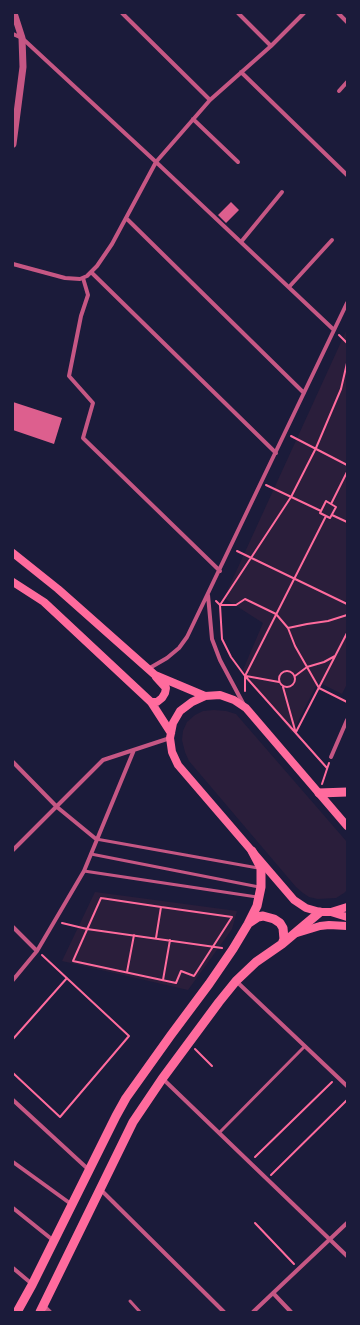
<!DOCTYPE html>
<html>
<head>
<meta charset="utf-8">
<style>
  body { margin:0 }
  #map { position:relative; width:360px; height:1325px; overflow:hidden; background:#1b1b3a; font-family:Jost,sans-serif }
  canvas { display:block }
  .frame { position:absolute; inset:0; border:14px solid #1b1b3a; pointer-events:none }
</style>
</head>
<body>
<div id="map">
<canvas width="360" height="1325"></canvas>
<div class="frame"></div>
</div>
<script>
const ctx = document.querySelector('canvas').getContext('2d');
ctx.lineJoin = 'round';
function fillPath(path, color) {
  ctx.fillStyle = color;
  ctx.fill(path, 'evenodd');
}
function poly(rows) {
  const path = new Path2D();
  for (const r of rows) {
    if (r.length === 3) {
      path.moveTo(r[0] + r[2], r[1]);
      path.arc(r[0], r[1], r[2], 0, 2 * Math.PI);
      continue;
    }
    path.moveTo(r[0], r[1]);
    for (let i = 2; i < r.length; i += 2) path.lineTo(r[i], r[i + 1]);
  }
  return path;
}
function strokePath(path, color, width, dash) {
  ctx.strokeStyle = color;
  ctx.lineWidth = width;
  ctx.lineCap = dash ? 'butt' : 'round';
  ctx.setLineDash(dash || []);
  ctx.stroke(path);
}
fillPath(poly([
  [347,329,347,684,342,694,318,682,292,733,243,670,263,623,224,598],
  [214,710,226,711,236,714,347,842,347,890,344,893,336,898,318,899,309,897,303,893,296,887,189,761,185,752,182,740,183,731,187,722,195,715,203,711],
  [95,892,237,911,232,929,188,990,62,961]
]), '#2a1e3b');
fillPath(poly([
  [231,202,239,210,226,223,218,215],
  [13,402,62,418,54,444,13,430]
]), '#dd5f8e');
strokePath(poly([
  [339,335,347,343],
  [291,436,347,465],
  [266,485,321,511],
  [326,501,336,507,330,518,320,513,326,501],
  [331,504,347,472],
  [332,515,347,522],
  [237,551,347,604],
  [216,601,220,605,222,639,231,657,245,676,327,768],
  [220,605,291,497,316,448,341,389,347,363],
  [220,605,236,605,245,599,276,614,288,628,295,646,319,688,347,702],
  [347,606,347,611],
  [288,628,307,624,328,621,347,615],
  [287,679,8],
  [246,676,279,682],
  [295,676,307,667,324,662,335,656],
  [283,687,295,730],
  [245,691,245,676,326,516],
  [296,732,347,633],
  [322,784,329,763],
  [101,898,161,907,232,917,194,976,181,971,176,983,73,961,101,898],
  [62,923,87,929,222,948],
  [156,938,161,907],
  [127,972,134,935],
  [163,980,170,940],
  [13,1039,67,978],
  [195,1049,212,1066],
  [13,1073,60,1117,129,1036,42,955],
  [255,1157,332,1082],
  [271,1175,347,1100],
  [255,1223,294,1264]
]), '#ff6b9d', 2);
strokePath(poly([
  [96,839,258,868],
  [91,854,259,887],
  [84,871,257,897],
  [219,1133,305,1046],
  [130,1301,140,1312]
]), '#c65784', 3);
strokePath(poly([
  [122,13,210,100],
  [238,13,271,46],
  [338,13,347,22],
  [13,34,22,38,156,162,334,330],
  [241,72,347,175],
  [339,91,347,82],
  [193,119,238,162],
  [126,218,304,393],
  [241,242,282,192],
  [13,264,65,278,80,279,87,276,97,266,112,244,156,162,210,100,271,46,304,13],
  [91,272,276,453],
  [83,278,88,295,81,316,69,376,93,403,83,438,220,571],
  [289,287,332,240],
  [208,595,212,639,220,660,244,705],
  [148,669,167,658,179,648,187,637,347,303],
  [331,757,347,720],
  [13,762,57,807,96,839],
  [13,850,103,760,170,738],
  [13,927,37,951],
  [13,980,37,951,84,871,134,750],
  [236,981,347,1086],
  [163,1079,347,1256],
  [13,1100,89,1170],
  [13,1162,71,1204],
  [101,1190,224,1312],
  [13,1208,54,1241],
  [13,1268,32,1284],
  [273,1293,291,1312],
  [43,1305,50,1312],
  [253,1312,347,1223]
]), '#c65784', 4);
strokePath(poly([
  [13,144,23,67,22,38,14,13]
]), '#c65784', 7);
strokePath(poly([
  [13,553,58,589,155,675,205,696],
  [13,582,44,602,151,702,171,733],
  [151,702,157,702,162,698,165,693,166,688,156,677],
  [347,826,246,708,234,700,220,695,205,696,192,702,180,711,173,723,170,738,172,752,178,765,294,900,306,908,320,912,331,912,347,907],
  [331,912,347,917],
  [297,933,320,926,329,925,347,926]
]), '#ff6b9d', 8);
strokePath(poly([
  [319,793,347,792],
  [249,923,258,917,263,916,274,919,280,923,283,928,284,939,282,944],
  [17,1312,32,1285,116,1116,126,1098,171,1035,209,984,233,949,248,924,257,906,261,887,261,868,252,851],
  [40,1312,133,1122,162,1079,219,1002,236,981,256,962,282,944,320,912]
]), '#ff6b9d', 9);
</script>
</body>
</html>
